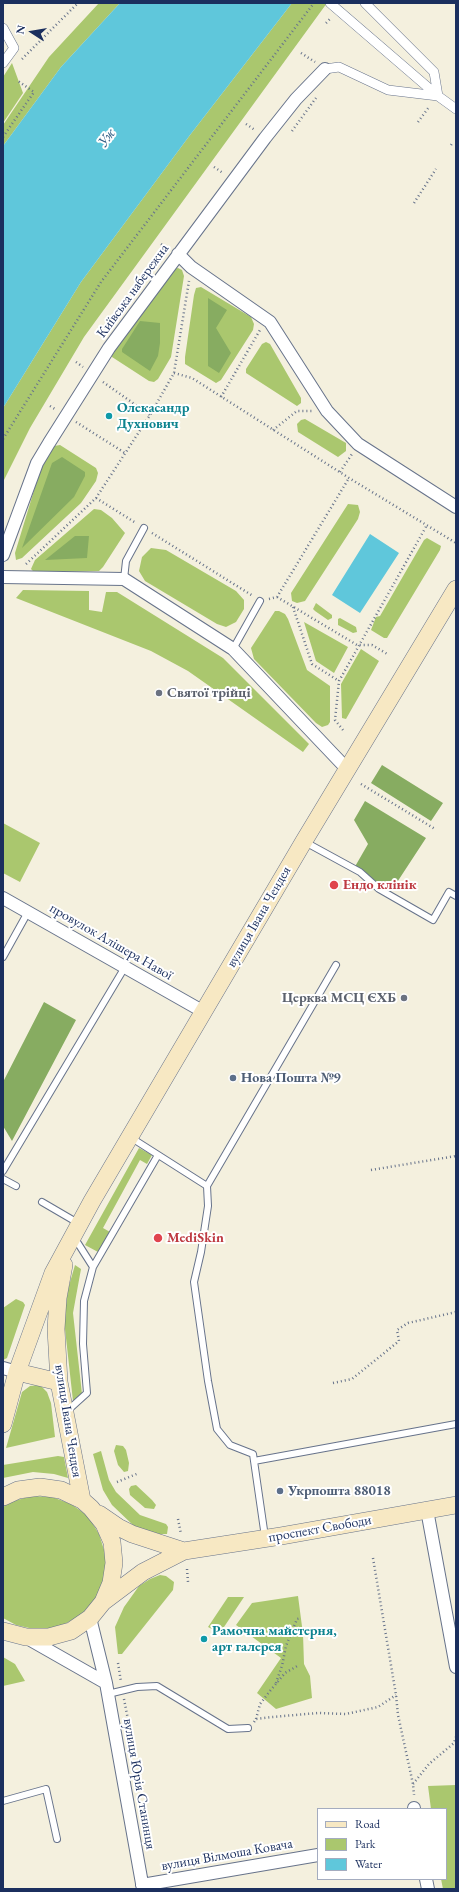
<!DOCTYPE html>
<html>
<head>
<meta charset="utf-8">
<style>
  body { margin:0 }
  #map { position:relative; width:459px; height:1892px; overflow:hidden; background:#f4f0de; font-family:"EB Garamond",serif }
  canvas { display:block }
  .frame { position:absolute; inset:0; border:4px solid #1b2f5e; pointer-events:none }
  .legend { position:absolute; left:317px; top:1808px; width:130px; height:72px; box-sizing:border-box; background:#fff; border:1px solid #a4acbf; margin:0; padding:5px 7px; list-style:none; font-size:12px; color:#1b2f5e }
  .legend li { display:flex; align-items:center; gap:8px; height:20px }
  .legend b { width:20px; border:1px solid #a4acbf }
  .north { position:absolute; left:12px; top:12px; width:40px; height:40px; -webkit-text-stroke:3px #fff; paint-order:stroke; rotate:282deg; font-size:11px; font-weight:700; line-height:16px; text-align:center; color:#1b2f5e }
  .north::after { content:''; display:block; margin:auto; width:14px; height:18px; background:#1b2f5e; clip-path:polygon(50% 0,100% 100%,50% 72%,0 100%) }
</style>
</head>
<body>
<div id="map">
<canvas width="459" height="1892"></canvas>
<div class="frame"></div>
<ul class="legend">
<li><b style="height:5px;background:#f7e8c3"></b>Road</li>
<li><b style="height:11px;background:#aac76e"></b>Park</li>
<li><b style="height:11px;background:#5fc7db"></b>Water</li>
</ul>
<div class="north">N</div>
</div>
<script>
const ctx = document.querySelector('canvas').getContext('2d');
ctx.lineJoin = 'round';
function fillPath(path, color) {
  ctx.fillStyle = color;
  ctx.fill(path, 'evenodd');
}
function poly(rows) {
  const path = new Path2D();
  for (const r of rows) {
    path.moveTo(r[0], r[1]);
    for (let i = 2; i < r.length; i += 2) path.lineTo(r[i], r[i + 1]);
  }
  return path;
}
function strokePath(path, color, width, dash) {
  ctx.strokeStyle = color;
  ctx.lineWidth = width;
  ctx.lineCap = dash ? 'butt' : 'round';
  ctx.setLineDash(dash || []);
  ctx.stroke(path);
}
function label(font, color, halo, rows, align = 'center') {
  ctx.font = font + ' "EB Garamond",serif';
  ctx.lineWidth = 4;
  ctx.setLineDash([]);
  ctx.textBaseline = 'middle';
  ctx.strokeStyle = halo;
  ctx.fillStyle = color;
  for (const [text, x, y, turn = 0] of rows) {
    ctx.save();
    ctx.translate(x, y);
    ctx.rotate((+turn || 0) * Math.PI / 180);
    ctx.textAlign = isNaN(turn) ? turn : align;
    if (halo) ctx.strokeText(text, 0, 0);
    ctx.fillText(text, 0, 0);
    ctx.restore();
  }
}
fillPath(poly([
  [99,3,120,3,61,67,3,146,3,125,24,94,49,57],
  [292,3,327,3,84,337,30,428,3,482,3,408,81,282,190,135],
  [12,63,23,93,3,123,3,77],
  [178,268,182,270,184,276,171,357,158,379,154,382,149,381,112,357,111,352,173,269],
  [201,287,251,317,254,324,253,330,221,380,216,383,185,364,185,357,194,295,196,288],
  [266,342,270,344,301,398,301,403,297,406,246,373,246,369,262,344],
  [305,419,346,443,346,451,338,457,298,432,297,424,301,420],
  [60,445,96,468,98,473,96,481,81,503,22,558,16,560,15,553,42,464,48,453,54,446],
  [348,504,358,505,360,512,358,519,305,601,297,603,292,601,291,593],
  [94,509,101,510,112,518,125,533,103,567,99,571,34,572,31,569,35,560],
  [427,538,441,546,440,550,387,638,384,638,371,630,376,617,380,616,424,540],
  [151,548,166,550,236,591,244,600,244,609,236,622,226,627,217,624,145,581,139,571,142,557],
  [23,590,89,591,89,610,102,612,106,592,117,592,223,658,309,744,303,752,188,671,151,651,16,598],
  [316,603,332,615,332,618,328,620,315,611,313,609],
  [275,611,279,611,285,614,288,619,307,670,330,686,330,722,328,725,322,727,316,723,254,659,251,648],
  [340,618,356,627,357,632,353,633,338,625,338,619],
  [304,622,348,647,334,673,316,661],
  [361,649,379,661,346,719,342,718,341,684],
  [3,823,40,843,20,882,3,873],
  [139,1148,152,1155,147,1164,140,1160,103,1228,110,1232,98,1252,85,1245],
  [75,1265,81,1269,73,1313,82,1394,73,1401,64,1320,68,1289],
  [16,1299,23,1302,25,1305,7,1358,3,1360,3,1308],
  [40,1385,47,1392,51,1403,55,1437,6,1448,22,1392,30,1386],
  [116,1445,123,1446,126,1450,129,1463,128,1471,124,1472,118,1465,114,1451],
  [101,1451,109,1480,116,1492,140,1515,166,1524,168,1527,167,1534,159,1534,135,1527,112,1505,103,1490,93,1454],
  [58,1456,64,1457,68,1478,54,1474,33,1472,3,1478,3,1465],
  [136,1485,152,1500,156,1505,154,1509,145,1508,130,1495,129,1489,131,1486],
  [31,1496,52,1497,71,1504,88,1516,99,1534,105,1553,105,1576,96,1598,81,1615,61,1626,38,1630,16,1625,3,1618,3,1507,11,1502],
  [160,1575,166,1576,174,1582,173,1590,122,1654,118,1654,115,1627,124,1607,139,1586,150,1579],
  [298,1596,303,1634,304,1664,310,1676,312,1698,276,1709,257,1693,281,1658,236,1625,252,1603],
  [228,1597,244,1597,220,1633,208,1627],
  [3,1657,15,1664,25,1681,3,1686],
  [456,1785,456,1889,443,1889,441,1879,446,1879,446,1809,431,1809,428,1786]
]), '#aac76e');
fillPath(poly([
  [208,298,227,310,216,328,231,353,219,373,208,366],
  [140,321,160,323,160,343,158,356,150,371,122,352,122,349],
  [62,457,85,472,85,476,74,497,22,548,52,463],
  [75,536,89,536,87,558,45,560],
  [382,765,443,803,431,821,371,783],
  [365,801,426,838,390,893,353,870,368,844,354,820],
  [44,1002,76,1020,12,1141,3,1126,3,1082]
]), '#87ac61');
fillPath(poly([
  [120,3,292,3,190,135,81,282,3,408,3,146,61,67],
  [370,534,399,553,360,613,332,595]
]), '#5fc7db');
const service = poly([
  [124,579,126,561,144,528],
  [233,649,260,601],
  [305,842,360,872,379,889,433,920,449,892,456,896],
  [3,957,28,912],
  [130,1137,207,1186,208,1206,201,1252,194,1282,208,1381,217,1429,230,1445,253,1454,265,1537],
  [3,1171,125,967],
  [3,1179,16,1186],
  [207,1186,336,965],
  [42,1202,78,1223],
  [93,1267,158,1155],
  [66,1412,87,1393,83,1344,84,1301,93,1267,74,1237],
  [254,1461,456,1424],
  [108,1694,137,1687,157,1686,228,1729,248,1728],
  [3,1801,46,1789,57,1839]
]);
const pedestrian = poly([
  [330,3,438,96,456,109],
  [3,28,14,48,3,63],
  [325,69,339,67,388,90,438,96,434,72,365,3]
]);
const minor = poly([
  [178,254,191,267,270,322,327,411,358,444,456,507],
  [3,555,37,463,49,443,109,348,265,138,296,99,325,69],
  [3,577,124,579,233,649,347,769],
  [3,898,204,1012],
  [3,1368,17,1372],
  [427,1510,456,1667],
  [90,1618,106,1683,143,1889],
  [27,1638,106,1683],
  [414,1808,414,1809],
  [426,1879,428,1889],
  [142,1885,318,1855]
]);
const secondary = poly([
  [64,1265,58,1298,56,1329,59,1382,82,1500],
  [17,1372,59,1382],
  [3,1424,17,1372,53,1273,92,1201,304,841,456,589],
  [3,1497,18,1490,40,1487,61,1490,82,1500,91,1508,104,1524,112,1542,114,1563,111,1583,103,1602,90,1618,71,1631,49,1637,26,1637,3,1631],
  [99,1514,118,1527,132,1534,184,1551],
  [103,1602,143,1572,184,1551,281,1536,456,1505]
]);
strokePath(service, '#67738b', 8);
strokePath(pedestrian, '#67738b', 10);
strokePath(minor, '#67738b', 14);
strokePath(secondary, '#67738b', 18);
strokePath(poly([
  [326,23,331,18],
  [301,53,315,62],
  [22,59,78,3],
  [418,122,429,107],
  [246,124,255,130],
  [292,131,316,98],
  [3,137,34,92,18,81],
  [451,145,453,142],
  [214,167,223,173],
  [414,203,436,169],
  [161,244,167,248],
  [76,362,83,367],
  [174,373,192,378,349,478,456,543],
  [103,382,150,415],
  [221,397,260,330],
  [50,406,55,409],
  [76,422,125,453],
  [273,430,297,411,313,411],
  [3,439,101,282,314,3],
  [340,472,352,454],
  [96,498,136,523],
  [152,533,253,596],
  [26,564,96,498,150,415,174,373,189,281],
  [277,597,357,645,372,645,389,655],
  [269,599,277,597,349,478],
  [293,607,312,664,339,681],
  [343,730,335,720,339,681,427,525],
  [361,784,435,829],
  [371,1170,456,1156],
  [333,1383,352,1379,399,1341,397,1330,408,1323,456,1312],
  [117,1482,139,1473],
  [178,1519,181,1534],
  [373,1558,396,1695,398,1715,413,1784,414,1795],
  [187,1569,188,1582],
  [118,1663,121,1682],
  [276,1683,282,1666,286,1646,297,1619,301,1618],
  [124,1699,130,1730],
  [256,1719,260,1704,270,1691,285,1673,299,1665],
  [254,1722,256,1719,272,1717,318,1713,346,1714,378,1707,396,1695],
  [413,1784,429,1764,454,1743,456,1737]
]), '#67738b', 2.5, [1, 3]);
strokePath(service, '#fff', 6);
strokePath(pedestrian, '#fff', 9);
strokePath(minor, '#fff', 12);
strokePath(secondary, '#f7e8c3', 17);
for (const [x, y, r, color] of [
  [109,416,4,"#0f9aa8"],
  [159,693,4,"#6b7280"],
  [334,885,5,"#e0444e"],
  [404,998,4,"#6b7280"],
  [233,1078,4,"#5c6f8a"],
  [158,1238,5,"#e0444e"],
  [280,1491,4,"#5c6f8a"],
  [204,1639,4,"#0f9aa8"]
]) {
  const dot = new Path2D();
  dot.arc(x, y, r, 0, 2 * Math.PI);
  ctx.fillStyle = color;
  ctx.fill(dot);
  strokePath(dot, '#fff', 1.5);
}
label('14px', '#1b2f5e', '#fff', [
  ["Київська набережна",133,291,-54],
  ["вулиця Івана Чендея",259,917,-60],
  ["провулок Алішера Навої",111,942,30],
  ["вулиця Івана Чендея",68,1421,81],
  ["проспект Свободи",320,1529,-10],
  ["вулиця Юрія Станинця",139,1784,80],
  ["вулиця Вілмоша Ковача",227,1855,-10]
]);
label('bold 14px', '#0d838f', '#fff', [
  ["Олекасандр",117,408],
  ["Духнович",117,424],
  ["Рамочна майстерня,",212,1631],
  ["арт галерея",212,1647]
], 'left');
label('bold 14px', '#5b616d', '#fff', [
  ["Святої трійці",167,693],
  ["Церква МСЦ ЄХБ",396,998,"right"]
], 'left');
label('bold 14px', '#be3a42', '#fff', [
  ["Ендо клінік",343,885],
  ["MediSkin",167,1238]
], 'left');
label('bold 14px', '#4e5e75', '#fff', [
  ["Нова Пошта №9",241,1078],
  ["Укрпошта 88018",288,1491]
], 'left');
label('italic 15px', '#2f5d84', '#fff', [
  ["Уж",107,138,-53]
]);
</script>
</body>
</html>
